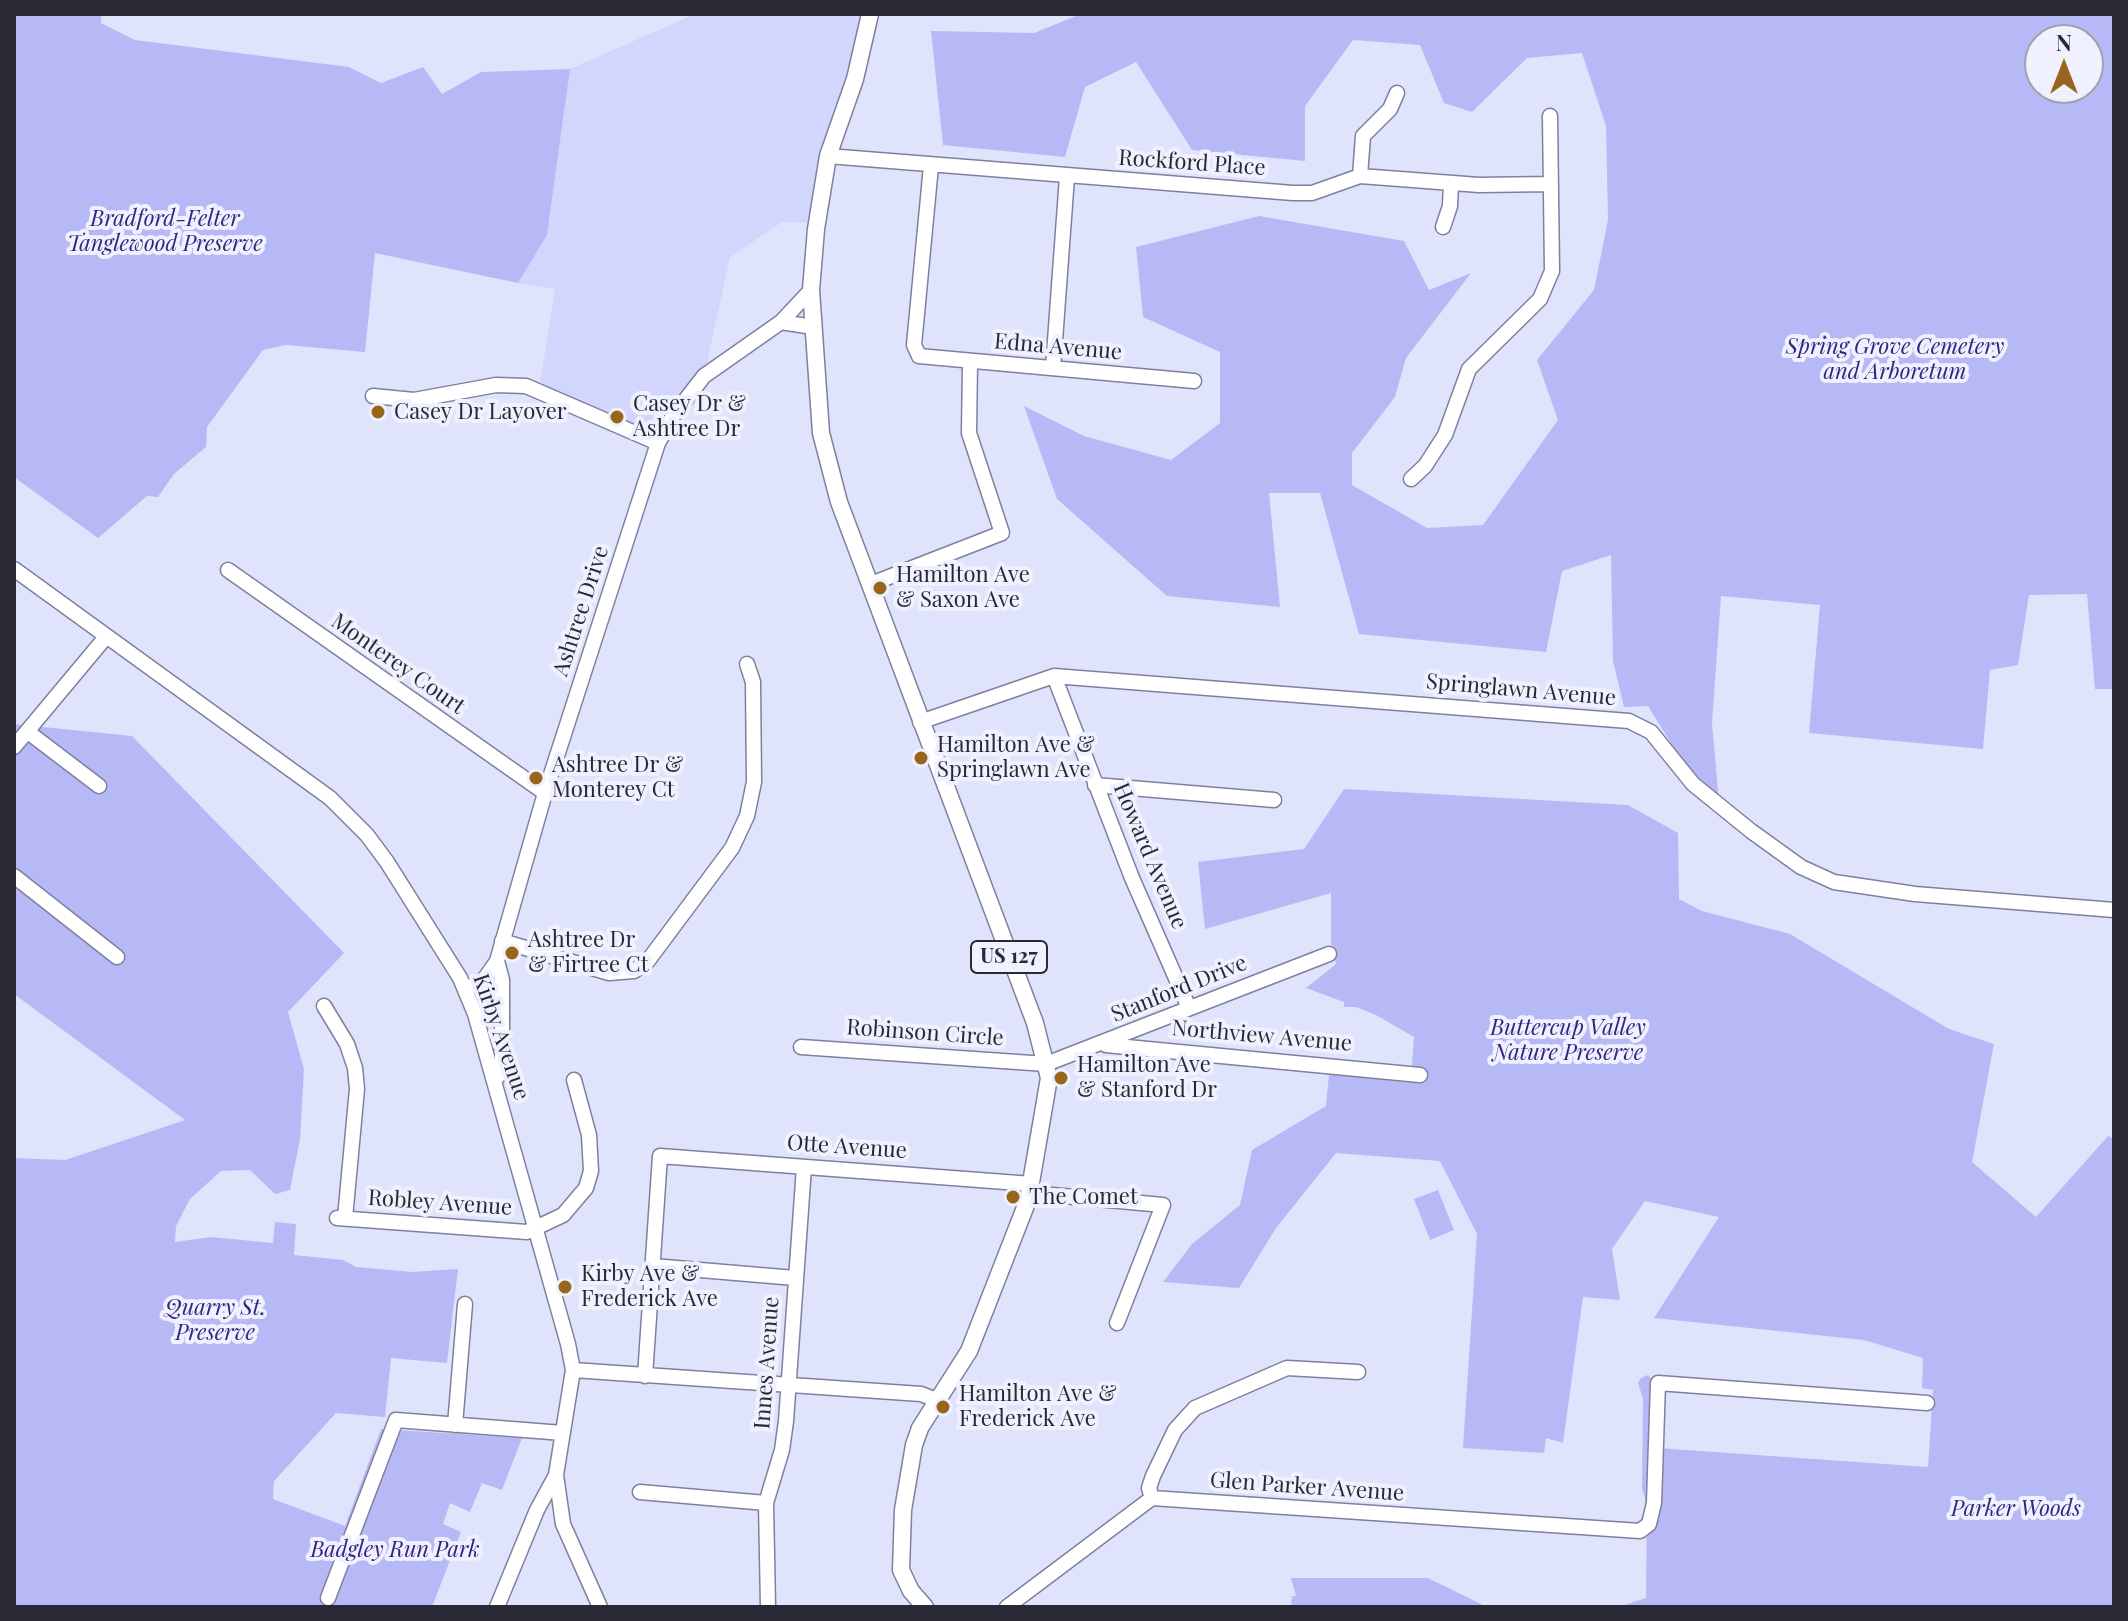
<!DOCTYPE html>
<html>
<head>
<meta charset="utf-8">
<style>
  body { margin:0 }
  #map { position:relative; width:2128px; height:1621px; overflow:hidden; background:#e0e3fc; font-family:"Playfair Display",serif }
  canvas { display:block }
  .frame { position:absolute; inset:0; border:16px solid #282935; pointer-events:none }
  .north { position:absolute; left:2024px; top:24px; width:80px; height:80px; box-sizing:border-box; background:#f0f1fe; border:2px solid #a0a1ae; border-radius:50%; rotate:0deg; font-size:22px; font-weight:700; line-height:32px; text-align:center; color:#282935 }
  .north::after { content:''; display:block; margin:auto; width:28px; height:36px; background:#98661a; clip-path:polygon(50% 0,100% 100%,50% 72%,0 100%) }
</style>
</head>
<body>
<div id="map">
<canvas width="2128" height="1621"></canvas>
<div class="frame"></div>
<div class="north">N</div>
</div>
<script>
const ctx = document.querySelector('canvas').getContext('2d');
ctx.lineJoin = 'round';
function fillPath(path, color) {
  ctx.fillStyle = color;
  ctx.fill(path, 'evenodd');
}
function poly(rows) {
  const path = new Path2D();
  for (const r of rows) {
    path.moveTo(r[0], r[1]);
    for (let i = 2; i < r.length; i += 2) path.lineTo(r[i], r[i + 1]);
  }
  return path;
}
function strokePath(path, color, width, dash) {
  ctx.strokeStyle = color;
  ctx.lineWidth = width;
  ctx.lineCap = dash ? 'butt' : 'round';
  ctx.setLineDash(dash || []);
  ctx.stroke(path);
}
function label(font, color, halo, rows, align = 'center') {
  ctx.font = font + ' "Playfair Display",serif';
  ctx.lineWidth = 8;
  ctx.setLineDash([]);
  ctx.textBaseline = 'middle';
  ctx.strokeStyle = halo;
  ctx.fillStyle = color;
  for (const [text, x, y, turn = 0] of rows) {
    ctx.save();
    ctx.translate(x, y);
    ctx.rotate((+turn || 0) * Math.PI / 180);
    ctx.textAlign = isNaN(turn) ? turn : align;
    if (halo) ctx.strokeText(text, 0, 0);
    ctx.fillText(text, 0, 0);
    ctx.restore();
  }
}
fillPath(poly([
  [695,14,870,14,817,223,782,222,730,257,704,376,658,443,539,390,555,289,518,283,547,235,570,69]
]), '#d2d5fc');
fillPath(poly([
  [14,14,101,14,101,23,135,40,349,67,381,83,423,67,442,94,481,72,570,69,547,235,518,283,375,253,365,352,286,345,263,350,207,427,206,447,174,474,158,497,147,496,98,538,14,477],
  [1081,14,2114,14,2114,689,2095,689,2087,594,2029,595,2018,665,1990,670,1983,749,1809,733,1820,605,1721,596,1712,723,1719,802,1681,759,1648,706,1624,707,1613,661,1611,555,1562,571,1546,652,1359,634,1320,493,1269,493,1280,607,1167,596,1057,499,1024,406,1084,436,1171,460,1220,423,1220,352,1143,317,1136,247,1259,216,1404,241,1429,290,1471,273,1406,358,1395,397,1352,453,1352,485,1427,528,1483,525,1558,420,1537,360,1594,290,1608,220,1606,126,1582,53,1527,58,1472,112,1444,103,1420,45,1353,40,1305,106,1305,161,1192,150,1136,62,1085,87,1065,157,943,145,931,31,1034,33],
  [2040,40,2088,40,2088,88,2040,88],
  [14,724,132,736,344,953,288,1012,304,1069,300,1139,290,1190,275,1194,250,1170,221,1171,190,1199,176,1226,175,1242,211,1237,273,1243,275,1222,296,1224,294,1255,343,1260,356,1267,412,1272,458,1269,447,1363,391,1358,385,1417,336,1413,274,1481,273,1499,345,1526,381,1429,522,1438,502,1490,482,1483,470,1512,450,1503,443,1524,461,1532,432,1607,14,1607,14,1158,65,1160,185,1120,14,994],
  [1344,789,1628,805,1678,833,1679,899,1702,911,1790,934,1949,1029,1994,1044,1972,1162,2036,1217,2108,1136,2114,1139,2114,1607,1618,1607,1646,1598,1647,1506,1642,1488,1643,1399,1638,1383,1641,1378,1648,1375,1652,1380,1657,1448,1928,1467,1933,1390,1922,1388,1923,1358,1864,1340,1654,1318,1719,1217,1645,1201,1612,1249,1620,1300,1583,1297,1563,1443,1546,1438,1544,1453,1463,1448,1477,1234,1440,1161,1336,1153,1276,1228,1239,1288,1163,1282,1192,1244,1240,1205,1252,1150,1326,1106,1329,1074,1400,1081,1411,1077,1414,1037,1376,1015,1356,1007,1344,1007,1344,1002,1306,988,1336,964,1331,943,1331,893,1205,929,1198,862,1304,849],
  [1438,1190,1454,1230,1430,1240,1414,1199],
  [1291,1578,1428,1578,1487,1607,1291,1607,1292,1596,1296,1596]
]), '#b6b9f6');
const minor = poly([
  [828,156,1293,193,1312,193,1360,176,1479,185,1551,184],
  [931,166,914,345,919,356,1194,381],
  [1360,176,1363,136,1390,109,1397,93],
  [1443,227,1450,206,1451,183],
  [781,322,813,327],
  [1053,368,1067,177],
  [373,396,414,400,496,385,526,386,658,443],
  [1411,479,1425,466,1445,435,1469,369,1540,299,1552,271,1550,116],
  [14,569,330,798,367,835,387,862,460,978,475,1014,568,1344,573,1370,556,1475,563,1524,600,1607],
  [228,570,545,793],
  [871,584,1002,533,969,433,970,363],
  [1054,676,1132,878,1189,1008],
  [920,722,1054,676,1629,721,1651,732,1693,784,1751,831,1801,867,1834,882,1915,894,2114,910],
  [28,732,99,786],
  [14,747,105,638],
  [1095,785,1274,800],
  [14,876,117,957],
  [502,941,609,973,634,971,647,962,732,848,747,816,754,782,753,682,747,664],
  [465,989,483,981,497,961,545,793,658,443,673,416,704,376,781,322,811,290],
  [324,1006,347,1044,355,1068,357,1089,345,1218],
  [1106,1045,1420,1075],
  [801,1047,1046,1064,1329,954],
  [495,1080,502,1071,502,980,497,961],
  [1030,1193,1163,1205,1117,1323],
  [337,1218,527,1232,563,1215,586,1188,591,1171,589,1135,574,1080],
  [653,1266,795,1278],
  [573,1370,921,1394,939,1401],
  [645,1376,660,1156,1032,1184],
  [455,1425,465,1304],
  [640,1492,766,1503],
  [1152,1498,1149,1488,1153,1476,1175,1430,1195,1408,1287,1368,1358,1372],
  [328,1598,396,1420,563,1433],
  [497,1607,537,1510,556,1475],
  [768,1607,766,1503,782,1450,786,1421,804,1167],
  [1007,1607,1152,1498,1640,1531,1649,1524,1654,1503,1658,1383,1927,1403]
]);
const major = poly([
  [870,14,855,79,828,156,816,229,811,290,821,433,839,502,1035,1023,1049,1078,1028,1200,969,1351,920,1428,914,1445,903,1510,901,1570,911,1591,925,1607]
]);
strokePath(minor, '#7e809c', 17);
strokePath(major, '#7e809c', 19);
strokePath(minor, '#fff', 14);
strokePath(major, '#fff', 16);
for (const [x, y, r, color] of [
  [378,412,8,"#98661a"],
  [617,417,8,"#98661a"],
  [880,588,8,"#98661a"],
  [921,758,8,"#98661a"],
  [536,778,8,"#98661a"],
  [512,953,8,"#98661a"],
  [1061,1078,8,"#98661a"],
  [1013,1197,8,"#98661a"],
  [565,1287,8,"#98661a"],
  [943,1407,8,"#98661a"]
]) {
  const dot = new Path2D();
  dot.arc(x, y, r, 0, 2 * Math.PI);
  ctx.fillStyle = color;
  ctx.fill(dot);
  strokePath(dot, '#f0f1fe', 3);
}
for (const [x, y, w] of [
  [1009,957,76]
]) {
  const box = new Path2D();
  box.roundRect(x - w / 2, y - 16, w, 32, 6);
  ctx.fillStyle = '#f0f1fe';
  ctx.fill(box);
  strokePath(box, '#282935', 2);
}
label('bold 20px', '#282935', null, [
  ["US 127",1009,957]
]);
label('22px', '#282935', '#f0f1fe', [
  ["Rockford Place",1192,163,4],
  ["Edna Avenue",1058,347,5],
  ["Ashtree Drive",581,611,-72],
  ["Monterey Court",398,664,35],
  ["Springlawn Avenue",1521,690,5],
  ["Howard Avenue",1150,856,67],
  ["Stanford Drive",1179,989,-22],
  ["Robinson Circle",925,1033,4],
  ["Northview Avenue",1262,1036,5],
  ["Kirby Avenue",501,1037,71],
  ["Otte Avenue",847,1147,4],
  ["Robley Avenue",440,1203,4],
  ["Innes Avenue",767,1363,-86],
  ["Glen Parker Avenue",1307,1487,4]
]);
label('italic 22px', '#322582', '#f0f1fe', [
  ["Bradford-Felter",165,219],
  ["Tanglewood Preserve",165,244],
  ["Spring Grove Cemetery",1895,347],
  ["and Arboretum",1895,372],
  ["Buttercup Valley",1568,1028],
  ["Nature Preserve",1568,1053],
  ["Quarry St.",215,1308],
  ["Preserve",215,1333],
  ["Parker Woods",2016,1509],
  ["Badgley Run Park",395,1550]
]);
label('22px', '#282935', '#f0f1fe', [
  ["Casey Dr &",633,404],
  ["Ashtree Dr",633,429],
  ["Casey Dr Layover",394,412],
  ["Hamilton Ave",896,575],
  ["& Saxon Ave",896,600],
  ["Hamilton Ave &",937,745],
  ["Springlawn Ave",937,770],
  ["Ashtree Dr &",552,765],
  ["Monterey Ct",552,790],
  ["Ashtree Dr",528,940],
  ["& Firtree Ct",528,965],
  ["Hamilton Ave",1077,1065],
  ["& Stanford Dr",1077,1090],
  ["The Comet",1029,1197],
  ["Kirby Ave &",581,1274],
  ["Frederick Ave",581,1299],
  ["Hamilton Ave &",959,1394],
  ["Frederick Ave",959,1419]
], 'left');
</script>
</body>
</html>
